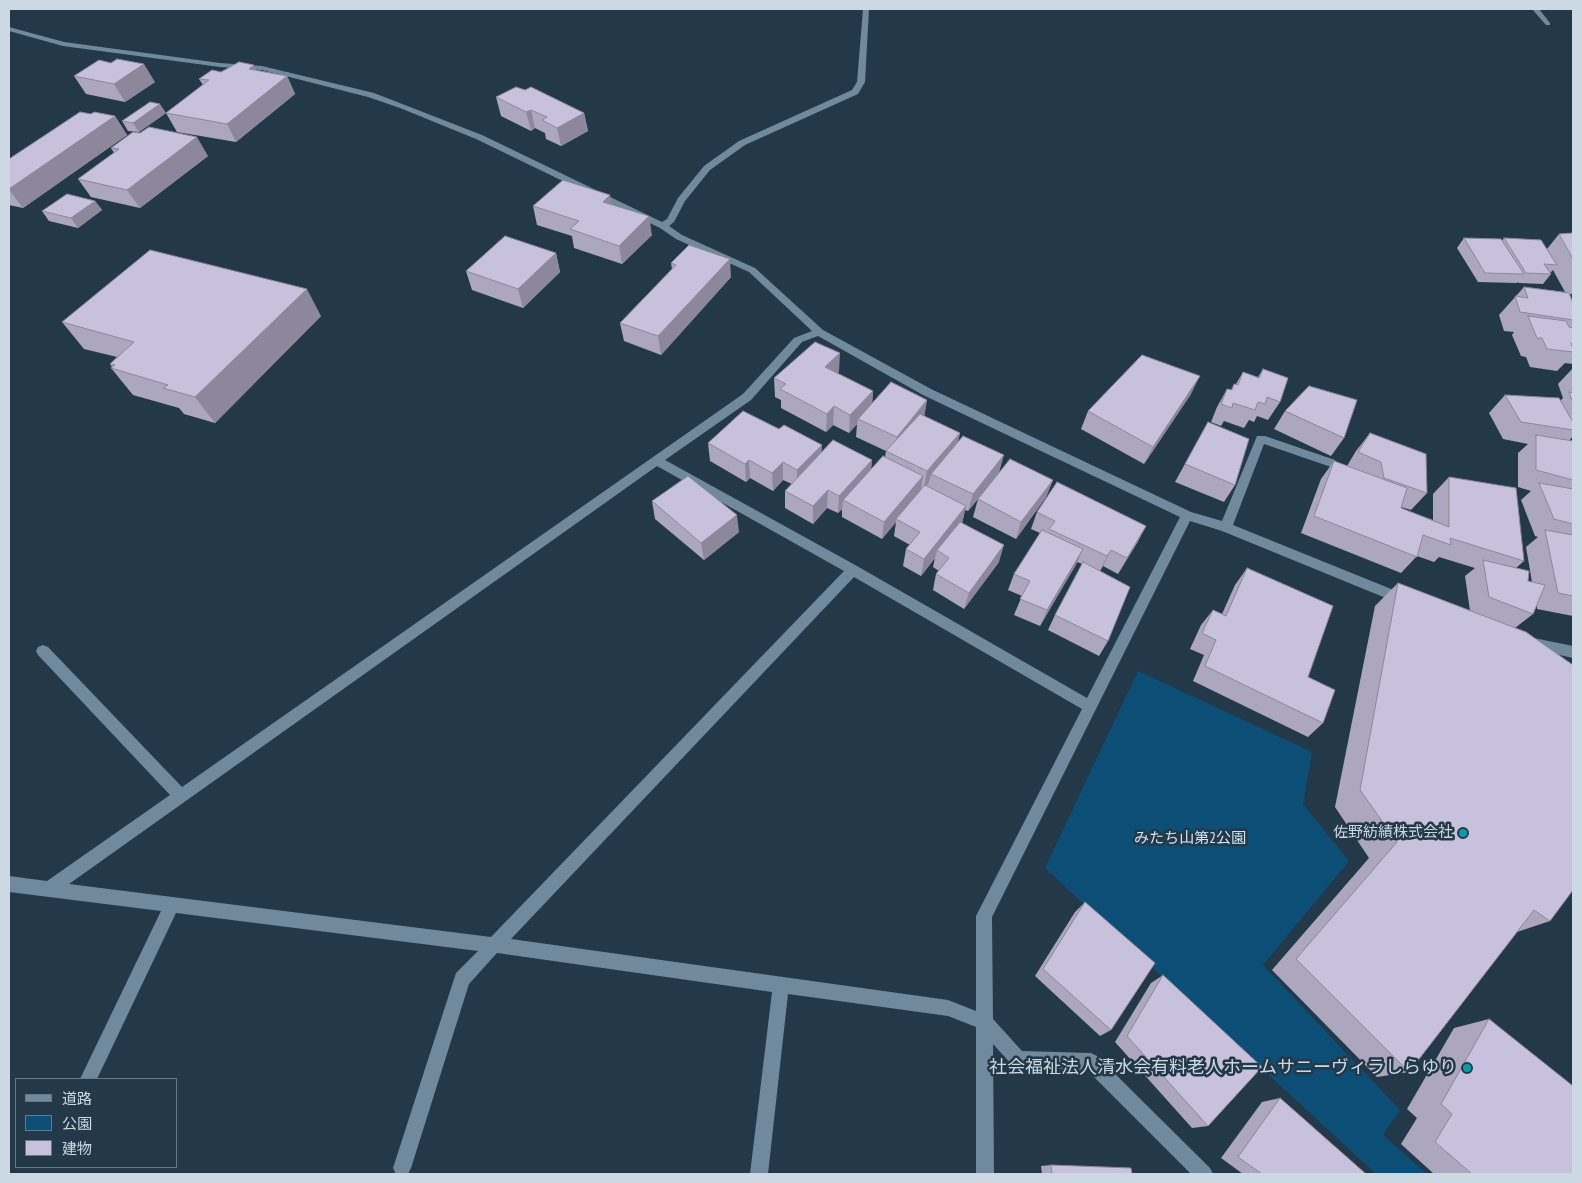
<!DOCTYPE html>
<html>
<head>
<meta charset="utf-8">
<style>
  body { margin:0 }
  #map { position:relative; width:1582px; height:1183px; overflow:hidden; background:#233949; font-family:"PT Sans Narrow","Noto Sans JP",sans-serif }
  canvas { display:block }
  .frame { position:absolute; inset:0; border:10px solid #ccd9e3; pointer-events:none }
  .legend { position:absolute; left:15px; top:1078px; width:162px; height:90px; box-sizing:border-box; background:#233949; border:1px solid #677987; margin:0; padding:6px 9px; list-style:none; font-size:15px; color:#ccd9e3 }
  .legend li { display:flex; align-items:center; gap:10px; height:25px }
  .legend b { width:25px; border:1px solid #677987 }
</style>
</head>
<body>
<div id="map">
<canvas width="1582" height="1183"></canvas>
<div class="frame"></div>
<ul class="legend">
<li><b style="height:6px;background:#71899c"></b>道路</li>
<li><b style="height:14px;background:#0d4e76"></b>公園</li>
<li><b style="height:14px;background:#c8c1dd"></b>建物</li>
</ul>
</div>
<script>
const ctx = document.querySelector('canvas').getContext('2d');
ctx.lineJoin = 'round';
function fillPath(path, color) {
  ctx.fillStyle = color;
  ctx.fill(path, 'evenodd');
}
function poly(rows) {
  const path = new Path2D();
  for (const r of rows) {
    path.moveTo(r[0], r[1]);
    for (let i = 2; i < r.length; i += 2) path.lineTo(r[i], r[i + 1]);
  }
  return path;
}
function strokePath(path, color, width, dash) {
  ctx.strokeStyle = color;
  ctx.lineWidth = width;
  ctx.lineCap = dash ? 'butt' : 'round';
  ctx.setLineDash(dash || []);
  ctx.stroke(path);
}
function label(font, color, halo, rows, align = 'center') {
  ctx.font = font + ' "PT Sans Narrow","Noto Sans JP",sans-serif';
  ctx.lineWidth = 5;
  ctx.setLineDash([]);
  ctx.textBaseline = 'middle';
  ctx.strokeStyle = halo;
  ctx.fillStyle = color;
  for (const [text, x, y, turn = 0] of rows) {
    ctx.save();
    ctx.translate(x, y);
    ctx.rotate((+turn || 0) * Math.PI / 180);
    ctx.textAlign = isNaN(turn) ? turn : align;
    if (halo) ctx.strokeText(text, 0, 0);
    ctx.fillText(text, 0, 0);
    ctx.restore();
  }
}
fillPath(poly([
  [1138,671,1312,752,1303,804,1349,861,1263,965,1400,1110,1383,1135,1427,1174,1376,1174,1045,868]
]), '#0d4e76');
fillPath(poly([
  [863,9,869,9,865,82,858,94,745,145,710,170,685,201,674,222,669,226,682,235,755,268,823,330,931,389,1191,512,1222,521,1257,436,1265,436,1335,460,1337,463,1331,467,1264,444,1233,525,1406,595,1408,599,1406,603,1402,604,1398,603,1222,531,1190,521,992,917,993,1019,1022,1051,1091,1053,1097,1056,1210,1168,1213,1174,1191,1174,1087,1070,1018,1067,1012,1065,993,1044,994,1174,976,1174,976,1027,948,1016,788,994,768,1174,750,1174,772,992,497,953,469,984,411,1168,408,1174,396,1174,393,1168,454,979,456,973,478,951,176,913,97,1079,80,1079,161,911,9,892,9,876,47,881,170,795,38,655,36,651,38,647,43,645,48,647,182,787,743,394,794,338,812,331,749,272,676,239,660,228,476,139,400,108,368,97,262,70,220,67,63,46,9,31,9,27,64,42,220,63,262,66,374,93,482,135,662,222,667,219,678,198,704,166,739,141,852,90,857,82,863,9],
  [818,336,923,395,1180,517,1087,698,857,566,665,460,751,400,802,342,818,336],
  [657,466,844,571,491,937,69,884,657,466],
  [854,577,1082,709,976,916,976,1011,948,1000,511,939,854,577],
  [1532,9,1539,9,1550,23,1550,25,1546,25,1532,9],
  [1529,637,1573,646,1573,658,1524,647,1523,643,1524,639,1529,637]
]), '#71899c');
fillPath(poly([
  [257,70,287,76,295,94,236,142,177,132,166,113,203,85,199,79,221,72],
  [74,76,155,82,125,102,86,94],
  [525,90,584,113,588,131,561,146,546,139,545,133,535,128,531,131,501,116,496,97],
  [166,113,139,132,128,131,122,121],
  [91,114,115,116,127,135,23,208,9,205,9,159],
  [140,133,208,156,140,208,91,197,78,179,114,153,111,148],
  [95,201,102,210,78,228,49,221,42,211],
  [612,204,652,235,622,264,574,248,572,236,537,225,533,206],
  [1573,233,1573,294,1570,294,1573,303,1573,364,1565,363,1557,371,1530,367,1526,357,1521,356,1512,335,1514,332,1504,331,1499,315,1524,287,1565,292,1553,270,1550,273,1551,274,1543,284,1519,283,1518,282,1517,283,1478,282,1457,248,1464,238,1502,241,1504,238,1547,249,1559,234],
  [556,253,560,272,523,308,472,290,466,271],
  [671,263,731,277,661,355,624,341,620,323,672,269],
  [321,316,215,423,184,414,179,408,133,395,111,368,112,367,110,364,117,357,84,349,62,322],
  [1573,368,1573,436,1569,441,1573,441,1573,616,1537,609,1537,605,1533,614,1515,628,1550,921,1517,932,1409,1072,1377,1077,1272,970,1369,858,1335,807,1375,606,1398,583,1470,611,1465,576,1475,568,1439,557,1434,562,1417,556,1401,573,1301,533,1321,479,1334,461,1347,466,1356,451,1370,433,1427,493,1411,510,1401,507,1401,508,1433,520,1433,494,1449,477,1524,561,1516,568,1528,581,1532,582,1526,547,1538,537,1535,536,1521,500,1531,491,1518,487,1518,453,1528,444,1503,439,1489,413,1505,395,1560,401,1563,398,1558,384],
  [1263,369,1280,402,1268,420,1257,416,1254,422,1249,420,1244,428,1224,421,1221,426,1211,422,1217,407,1227,389,1231,390,1234,384,1236,384,1243,372,1258,377],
  [839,372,837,373,873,391,872,403,927,400,924,416,960,433,958,441,999,473,1053,480,1046,497,1016,539,973,517,978,499,968,511,965,510,962,523,999,562,964,609,933,590,936,574,939,571,933,567,935,558,921,576,903,566,906,549,910,545,894,536,896,522,882,539,842,517,842,509,838,513,827,508,813,524,785,508,785,491,792,484,783,480,773,491,750,478,746,482,710,461,708,443,779,429,822,445,821,453,872,460,871,469,885,457,886,451,856,437,857,424,849,433,833,425,826,432,781,408,781,400,775,397,774,378],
  [1191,394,1144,464,1081,429,1088,411],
  [1285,411,1344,438,1331,456,1274,429],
  [1208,422,1235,485,1224,502,1175,482],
  [652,501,739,532,704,560,655,519],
  [1037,512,1146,526,1137,543,1118,574,1103,566,1100,571,1108,641,1099,656,1048,630,1055,615,1082,564,1077,562,1040,626,1014,615,1022,596,1008,590,1014,574,1040,533,1031,529],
  [1247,568,1308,677,1323,723,1308,737,1193,681,1204,655,1190,649,1201,625,1213,610,1222,614,1235,585],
  [1085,902,1111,1030,1100,1036,1035,976,1075,912],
  [1163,975,1208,1126,1192,1128,1115,1042,1151,983],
  [1489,1019,1573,1174,1434,1174,1401,1144,1417,1118,1407,1109,1454,1028],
  [1280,1098,1366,1174,1243,1174,1221,1158,1262,1102],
  [1051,1165,1132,1174,1042,1174,1041,1166]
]), '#aca6be');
fillPath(poly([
  [144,64,155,82,125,102,114,84],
  [254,65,263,83,249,69],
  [287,76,295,94,236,142,227,124],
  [160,104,166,113,139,132,133,123],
  [531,110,535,128,531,131,526,112],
  [584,113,588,131,561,146,557,128],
  [115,116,127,135,23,208,9,190,9,189],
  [197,137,208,156,140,208,127,190],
  [610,195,614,214,603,202],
  [95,201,102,210,78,228,71,218],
  [649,216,652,235,622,264,619,246],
  [556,253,560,272,523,308,518,289],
  [730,259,731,277,661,355,658,336],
  [307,289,321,316,215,423,195,397],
  [840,353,839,372,825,386,825,367],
  [1200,376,1191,394,1144,464,1153,447],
  [873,391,872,409,858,419,857,424,849,433,850,415],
  [927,400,924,418,894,455,897,437],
  [834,406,833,425,826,432,827,414],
  [960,433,956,451,931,474,929,482,924,489,927,471],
  [822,445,821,463,797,487,797,470],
  [1004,455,999,473,968,511,973,494],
  [749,460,750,478,746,482,745,464],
  [872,460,870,477,843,500,842,509,838,513,839,496],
  [783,462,783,480,773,491,772,473],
  [923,476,920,494,896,519,896,522,882,539,884,522],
  [1053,480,1046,497,1016,539,1021,522],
  [828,490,827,508,813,524,813,506],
  [966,506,962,524,937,550,935,558,921,576,924,559],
  [737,515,739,532,704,560,701,543],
  [1146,526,1137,543,1118,574,1127,558],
  [1004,545,999,562,964,609,969,593],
  [1083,549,1076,565,1040,626,1047,610],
  [1111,550,1103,566,1099,573,1107,556]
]), '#8c879b');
const building = poly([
  [117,59,144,64,114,84,74,76,99,60,111,63,117,59],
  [239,62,254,65,249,69,287,76,227,124,166,113,209,80,199,79,212,70,221,72,239,62],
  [516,87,525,90,531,87,584,113,557,128,542,120,547,117,531,110,526,112,496,97,516,87],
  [150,102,160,104,133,123,122,121,150,102],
  [80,112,91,114,94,112,115,116,9,189,9,159,80,112],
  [149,127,197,137,127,190,78,179,119,149,111,148,133,132,140,133,149,127],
  [563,180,610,195,603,202,649,216,619,246,570,229,579,221,533,206,563,180],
  [67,194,95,201,71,218,42,211,67,194],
  [1573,233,1573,259,1559,234,1573,233],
  [505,236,556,253,518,289,466,271,505,236],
  [1464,238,1501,239,1524,274,1485,273,1464,238],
  [1504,238,1541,240,1557,265,1544,264,1551,274,1526,273,1504,238],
  [689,245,730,259,658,336,620,323,676,265,671,263,689,245],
  [150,250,307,289,195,397,163,388,168,385,111,368,115,365,110,364,134,342,62,322,150,250],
  [1524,287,1569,293,1573,303,1573,320,1520,312,1515,296,1528,298,1524,287],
  [1528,316,1566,321,1569,327,1573,328,1573,344,1571,343,1573,349,1573,352,1547,349,1542,338,1537,338,1528,316],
  [815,342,840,353,825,367,873,391,850,415,834,406,827,414,780,389,786,384,774,378,815,342],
  [1142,355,1200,376,1153,447,1088,411,1142,355],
  [1263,369,1288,378,1280,402,1267,397,1265,404,1258,402,1255,410,1233,403,1232,408,1221,404,1227,389,1232,390,1234,384,1238,385,1243,372,1259,378,1263,369],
  [891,382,927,400,897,437,858,419,891,382],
  [1309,386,1357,400,1344,438,1285,411,1309,386],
  [1569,392,1573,393,1573,403,1569,392],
  [1505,395,1559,398,1573,422,1573,430,1521,422,1505,395],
  [743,411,779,429,784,425,822,445,797,470,783,462,772,473,749,460,745,464,708,443,743,411],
  [920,414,960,433,927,471,886,451,920,414],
  [1208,422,1249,439,1235,485,1185,464,1208,422],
  [1370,433,1426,454,1427,493,1384,478,1381,462,1358,452,1370,433],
  [1536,435,1573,441,1573,480,1536,470,1536,435],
  [963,436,1004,455,973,494,931,474,963,436],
  [833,440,872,460,839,496,828,490,813,506,785,491,833,440],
  [883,456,923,476,884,522,843,500,883,456],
  [1010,459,1053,480,1021,522,978,499,1010,459],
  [1334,461,1407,488,1401,508,1449,527,1449,477,1516,488,1524,561,1450,538,1451,545,1423,535,1417,557,1314,516,1334,461],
  [688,476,737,515,701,543,652,501,688,476],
  [1057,482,1146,526,1127,558,1111,550,1107,556,1049,529,1055,521,1037,512,1057,482],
  [1539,483,1573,489,1573,524,1554,519,1539,483],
  [925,485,966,506,924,559,906,549,920,532,896,519,925,485],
  [960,522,1004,545,969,593,936,574,949,558,937,550,960,522],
  [1042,530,1083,549,1047,610,1020,599,1030,581,1014,574,1042,530],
  [1545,530,1573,535,1573,596,1558,593,1545,530],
  [1483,560,1529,571,1528,581,1545,585,1533,614,1489,597,1483,560],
  [1083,562,1130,587,1108,641,1055,615,1083,562],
  [1247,568,1333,606,1308,677,1335,690,1323,723,1205,666,1216,640,1202,633,1213,610,1226,616,1247,568],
  [1398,583,1526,632,1573,665,1573,890,1550,921,1534,910,1409,1072,1296,959,1397,842,1360,790,1398,583],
  [1085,902,1155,963,1111,1030,1043,969,1085,902],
  [1163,975,1262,1067,1208,1126,1127,1036,1163,975],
  [1489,1019,1573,1086,1573,1174,1472,1174,1435,1142,1452,1114,1441,1104,1489,1019],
  [1280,1098,1366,1174,1262,1174,1238,1157,1280,1098],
  [1051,1165,1131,1168,1132,1174,1052,1174,1051,1165]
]);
fillPath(building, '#c8c1dd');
strokePath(building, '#8c879b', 1);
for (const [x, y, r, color] of [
  [1463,833,5,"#0f9aa8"],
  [1467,1068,5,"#0f9aa8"]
]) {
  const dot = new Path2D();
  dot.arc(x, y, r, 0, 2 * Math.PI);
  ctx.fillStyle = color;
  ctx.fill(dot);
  strokePath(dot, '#233949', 2);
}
label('15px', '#ccd9e3', '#233949', [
  ["佐野紡績株式会社",1453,833]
], 'right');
label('15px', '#d1e5f5', '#233949', [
  ["みたち山第2公園",1190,839]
]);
label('18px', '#ccd9e3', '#233949', [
  ["社会福祉法人清水会有料老人ホームサニーヴィラしらゆり",1457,1068]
], 'right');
</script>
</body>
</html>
